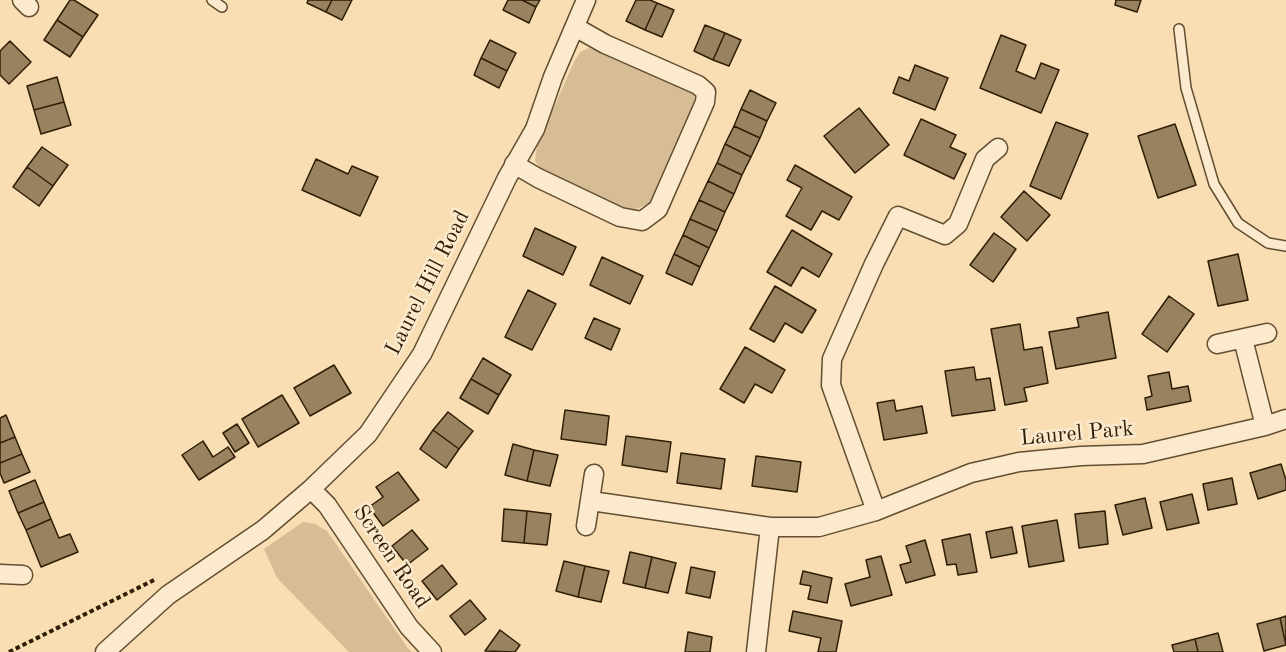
<!DOCTYPE html>
<html>
<head>
<meta charset="utf-8">
<style>
  body { margin:0 }
  canvas { display:block; background:#f9deb3 }
</style>
</head>
<body>
<canvas width="1286" height="652"></canvas>
<script>
const ctx = document.querySelector('canvas').getContext('2d');
ctx.lineJoin = 'round';
function fillPath(path, color) {
  ctx.fillStyle = color;
  ctx.fill(path, 'evenodd');
}
function poly(rows) {
  const path = new Path2D();
  for (const r of rows) {
    path.moveTo(r[0], r[1]);
    for (let i = 2; i < r.length; i += 2) path.lineTo(r[i], r[i + 1]);
  }
  return path;
}
function strokePath(path, color, width, dash) {
  ctx.strokeStyle = color;
  ctx.lineWidth = width;
  ctx.lineCap = dash ? 'butt' : 'round';
  ctx.setLineDash(dash || []);
  ctx.stroke(path);
}
function label(font, color, halo, rows, align = 'center') {
  ctx.font = font + ' "Old Standard TT",serif';
  ctx.lineWidth = 5;
  ctx.setLineDash([]);
  ctx.textBaseline = 'middle';
  ctx.strokeStyle = halo;
  ctx.fillStyle = color;
  for (const [text, x, y, turn = 0] of rows) {
    ctx.save();
    ctx.translate(x, y);
    ctx.rotate((+turn || 0) * Math.PI / 180);
    ctx.textAlign = isNaN(turn) ? turn : align;
    if (halo) ctx.strokeText(text, 0, 0);
    ctx.fillText(text, 0, 0);
    ctx.restore();
  }
}
fillPath(poly([
  [589,48,688,87,695,98,649,203,634,210,624,211,544,173,535,161,537,145,574,62,580,52],
  [303,522,315,524,327,531,407,647,412,652,349,652,277,578,264,549]
]), '#d7bd95');
const building = poly([
  [70,0,74,0,98,15,83,37,57,20,70,0],
  [308,0,332,0,326,12,307,3,308,0],
  [332,0,352,0,342,20,326,12,332,0],
  [508,0,522,0,536,7,529,23,503,10,508,0],
  [522,0,540,0,536,7,522,0],
  [636,0,650,0,657,3,645,30,626,21,636,0],
  [1116,0,1141,0,1137,12,1115,5,1116,0],
  [657,3,674,10,662,37,645,30,657,3],
  [57,20,83,37,70,57,44,40,57,20],
  [705,25,725,33,713,60,694,51,705,25],
  [725,33,741,40,729,66,713,60,725,33],
  [1001,35,1026,45,1016,71,1035,79,1041,63,1059,70,1041,113,980,88,1001,35],
  [490,40,516,53,507,71,481,58,490,40],
  [10,41,31,62,9,84,0,75,0,51,10,41],
  [481,58,507,71,499,88,474,75,481,58],
  [915,65,948,78,935,110,893,93,899,77,909,81,915,65],
  [57,77,64,102,34,110,27,86,57,77],
  [750,90,776,103,767,121,741,109,750,90],
  [64,102,71,125,41,134,34,110,64,102],
  [859,108,889,145,855,173,824,136,859,108],
  [741,109,767,121,760,138,734,126,741,109],
  [921,119,956,135,950,147,966,154,954,179,904,155,921,119],
  [1056,122,1088,134,1061,199,1030,186,1056,122],
  [1175,124,1196,185,1158,198,1138,136,1175,124],
  [734,126,760,138,751,157,725,144,734,126],
  [725,144,751,157,742,175,717,163,725,144],
  [42,147,68,165,53,186,27,167,42,147],
  [316,159,348,174,352,166,378,177,360,216,302,190,316,159],
  [717,163,742,175,734,194,708,181,717,163],
  [795,165,852,197,839,220,822,211,811,230,786,216,802,188,787,180,795,165],
  [27,167,53,186,39,206,13,187,27,167],
  [708,181,734,194,725,212,699,200,708,181],
  [1024,191,1050,215,1027,241,1001,217,1024,191],
  [699,200,725,212,717,231,690,219,699,200],
  [690,219,717,231,709,248,683,235,690,219],
  [535,228,576,247,563,275,523,256,535,228],
  [792,230,832,254,819,277,802,267,791,286,767,272,792,230],
  [994,233,1016,249,993,282,970,265,994,233],
  [683,235,709,248,700,267,674,254,683,235],
  [674,254,700,267,692,285,666,273,674,254],
  [1238,254,1248,300,1218,306,1208,261,1238,254],
  [602,257,643,276,630,304,590,285,602,257],
  [775,286,816,310,802,333,785,323,774,342,750,329,775,286],
  [528,290,556,304,532,350,505,337,528,290],
  [1169,296,1194,314,1167,352,1142,334,1169,296],
  [1108,312,1116,358,1056,369,1049,332,1079,327,1077,318,1108,312],
  [594,318,620,329,611,350,585,338,594,318],
  [1020,324,1024,350,1042,347,1048,383,1024,388,1027,401,1005,405,991,329,1020,324],
  [745,347,785,370,772,393,755,384,744,403,720,389,745,347],
  [483,358,511,375,499,395,471,379,483,358],
  [334,365,351,393,310,416,294,388,334,365],
  [974,367,976,380,990,378,995,410,952,416,945,371,974,367],
  [1169,372,1172,389,1188,386,1191,401,1147,410,1145,398,1152,396,1148,376,1169,372],
  [471,379,499,395,488,414,460,398,471,379],
  [282,395,299,423,258,447,242,419,282,395],
  [894,400,896,411,922,406,927,433,884,440,877,403,894,400],
  [565,410,609,416,606,445,561,439,565,410],
  [448,412,473,431,459,449,433,430,448,412],
  [6,415,15,437,0,443,0,418,6,415],
  [237,424,249,443,235,452,223,433,237,424],
  [433,430,459,449,446,468,420,449,433,430],
  [626,436,671,442,667,472,622,465,626,436],
  [15,437,22,454,0,463,0,443,15,437],
  [203,441,213,457,228,447,235,457,199,480,182,455,203,441],
  [513,444,534,450,527,481,505,475,513,444],
  [534,450,558,455,550,486,527,481,534,450],
  [681,453,725,459,721,489,677,483,681,453],
  [22,454,30,472,4,483,0,473,0,463,22,454],
  [756,456,801,462,797,492,752,486,756,456],
  [1281,464,1286,480,1286,490,1258,499,1250,473,1281,464],
  [398,472,419,500,383,526,369,507,383,497,376,487,398,472],
  [1232,478,1237,504,1208,510,1203,484,1232,478],
  [35,480,44,502,18,513,9,491,35,480],
  [1192,494,1199,523,1167,530,1160,502,1192,494],
  [1145,498,1152,528,1123,535,1115,505,1145,498],
  [44,502,51,519,26,530,18,513,44,502],
  [504,509,527,511,524,543,502,541,504,509],
  [527,511,551,514,547,545,524,543,527,511],
  [1105,511,1108,544,1079,548,1075,514,1105,511],
  [51,519,59,538,70,534,78,552,41,567,26,530,51,519],
  [1057,520,1064,561,1029,567,1022,526,1057,520],
  [1012,527,1017,553,991,558,986,532,1012,527],
  [412,530,428,549,407,565,392,546,412,530],
  [970,534,977,572,958,575,956,564,947,565,942,540,970,534],
  [925,540,935,575,906,583,900,565,911,562,906,546,925,540],
  [630,552,652,557,645,588,623,583,630,552],
  [881,556,892,595,851,606,845,584,870,577,866,560,881,556],
  [652,557,676,563,668,593,645,588,652,557],
  [564,561,585,566,578,597,556,591,564,561],
  [442,565,457,584,437,600,422,581,442,565],
  [585,566,609,571,601,602,578,597,585,566],
  [691,567,715,572,710,598,686,593,691,567],
  [803,571,832,578,827,603,808,599,811,586,800,584,803,571],
  [470,600,486,619,465,635,450,616,470,600],
  [793,611,842,621,836,652,818,652,821,638,789,631,793,611],
  [1286,616,1286,645,1280,618,1286,616],
  [1280,618,1286,645,1264,651,1257,624,1280,618],
  [500,630,520,645,515,652,485,651,500,630],
  [688,632,712,637,710,652,685,652,688,632],
  [1218,633,1223,652,1198,652,1195,639,1218,633],
  [1195,639,1198,652,1174,652,1172,645,1195,639]
]);
fillPath(building, '#98825f');
strokePath(building, '#2f1e05', 1.5);
const service = poly([
  [212,0,222,7],
  [1179,29,1186,88,1214,184,1238,223,1268,243,1286,246]
]);
const minor = poly([
  [22,0,29,7],
  [514,164,538,178,620,217,642,221,658,209,705,102,706,92,698,85,605,44,575,27],
  [1243,339,1265,426],
  [1217,344,1267,333],
  [311,489,327,505,409,627,432,652],
  [591,501,770,527,819,527,876,511,971,473,1019,462,1081,456,1143,454,1265,426,1286,419],
  [876,511,831,385,832,359,874,264,898,216,945,235,958,224,985,159,998,148],
  [586,526,594,474],
  [0,574,23,575],
  [105,652,168,595,263,530,311,489,368,434,422,354,507,178,535,129,553,77,586,0],
  [756,652,770,527]
]);
strokePath(service, '#624e30', 12);
strokePath(minor, '#624e30', 21);
strokePath(poly([
  [9,652,154,580]
]), '#2f1e05', 4, [4.5, 3]);
strokePath(service, '#fbeace', 9);
strokePath(minor, '#fbeace', 18);
label('22px', '#2f1e05', '#fbeace', [
  ["Laurel Hill Road",428,283,-63],
  ["Laurel Park",1077,434,-5],
  ["Screen Road",391,557,56]
]);
</script>
</body>
</html>
